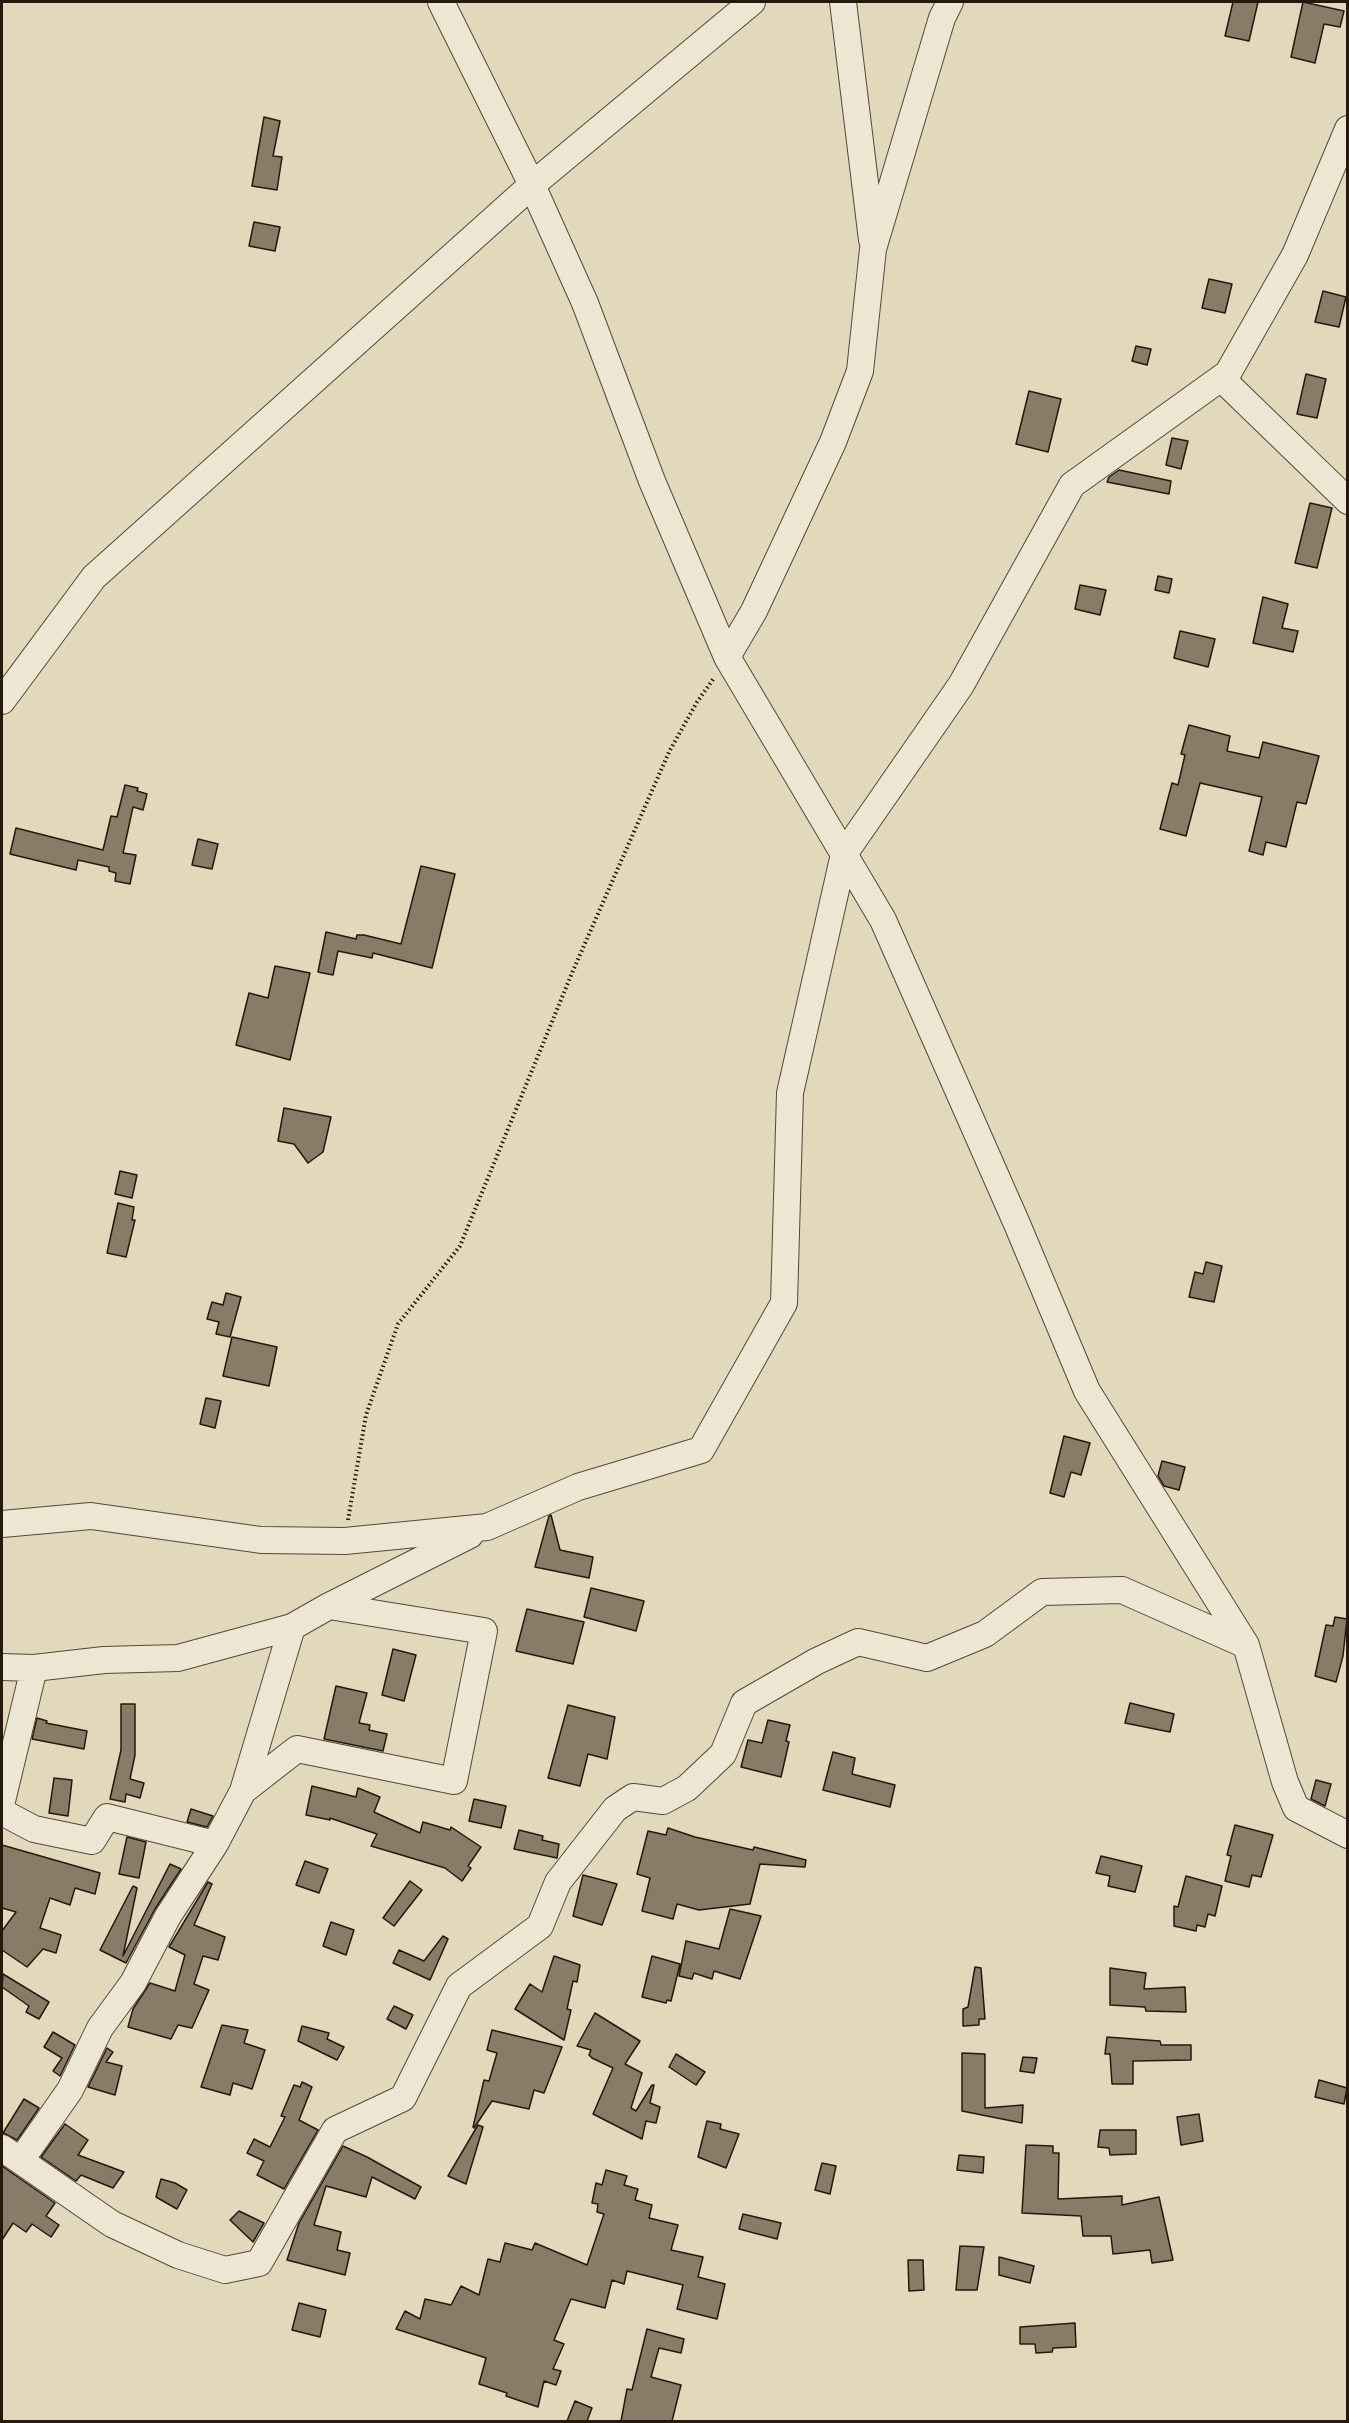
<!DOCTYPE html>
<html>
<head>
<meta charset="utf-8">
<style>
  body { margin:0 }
  #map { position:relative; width:1349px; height:2423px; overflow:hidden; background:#e2d8bc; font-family:Vollkorn,serif }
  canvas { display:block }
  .frame { position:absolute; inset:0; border:3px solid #26180c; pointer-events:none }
</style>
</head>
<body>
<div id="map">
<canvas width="1349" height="2423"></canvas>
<div class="frame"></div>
</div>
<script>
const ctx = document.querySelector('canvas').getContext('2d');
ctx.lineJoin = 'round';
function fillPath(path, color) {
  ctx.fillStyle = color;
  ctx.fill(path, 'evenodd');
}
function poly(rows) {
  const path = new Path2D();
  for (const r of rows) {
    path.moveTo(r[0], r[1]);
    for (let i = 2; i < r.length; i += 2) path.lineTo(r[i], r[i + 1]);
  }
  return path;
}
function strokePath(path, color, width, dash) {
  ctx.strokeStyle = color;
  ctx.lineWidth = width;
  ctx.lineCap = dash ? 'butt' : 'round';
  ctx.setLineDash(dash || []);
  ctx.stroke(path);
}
const building = poly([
  [1233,2,1258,2,1249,41,1225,36,1233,2],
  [1303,2,1344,11,1340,27,1324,24,1315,63,1291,57,1303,2],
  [264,117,280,121,273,156,282,157,277,190,252,186,264,117],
  [254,222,280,227,275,251,249,246,254,222],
  [1209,279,1232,284,1225,313,1202,308,1209,279],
  [1323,291,1346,297,1339,327,1315,322,1323,291],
  [1136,346,1151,349,1147,365,1132,361,1136,346],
  [1306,374,1326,379,1317,418,1297,414,1306,374],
  [1029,391,1061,399,1048,452,1016,444,1029,391],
  [1172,438,1188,441,1181,469,1166,465,1172,438],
  [1119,470,1171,481,1169,494,1107,482,1109,477,1119,470],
  [1310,503,1332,508,1317,568,1295,563,1310,503],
  [1158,576,1172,579,1169,593,1155,590,1158,576],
  [1080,585,1106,590,1100,615,1075,609,1080,585],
  [1263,597,1288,604,1282,628,1298,631,1293,652,1253,643,1263,597],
  [1180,631,1215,639,1208,667,1174,658,1180,631],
  [1189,725,1230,736,1227,751,1259,758,1263,742,1319,756,1306,804,1297,802,1286,847,1266,842,1263,855,1249,851,1262,797,1200,783,1186,836,1160,829,1172,783,1178,785,1185,755,1181,754,1189,725],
  [125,785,138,788,137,791,147,794,143,810,133,807,123,853,136,855,130,884,115,881,116,873,109,871,109,867,78,860,76,870,10,854,16,828,103,850,111,816,117,817,125,785],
  [198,839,218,844,212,869,192,865,198,839],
  [421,866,455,874,432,968,373,953,372,958,338,951,333,975,318,972,326,932,356,939,357,935,364,935,401,944,421,866],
  [275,966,310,973,290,1060,236,1045,249,993,268,998,275,966],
  [284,1108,331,1117,323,1152,308,1163,294,1144,278,1141,284,1108],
  [120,1171,137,1175,132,1198,115,1194,120,1171],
  [118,1203,134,1207,132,1220,135,1220,126,1257,107,1253,118,1203],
  [1206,1262,1222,1266,1214,1302,1189,1297,1195,1272,1203,1274,1206,1262],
  [226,1293,241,1297,230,1337,216,1334,219,1322,207,1319,212,1302,223,1305,226,1293],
  [232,1337,277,1347,269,1386,223,1376,232,1337],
  [206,1398,221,1401,215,1428,200,1424,206,1398],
  [1064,1436,1090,1443,1081,1475,1071,1472,1064,1497,1050,1493,1064,1436],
  [1162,1461,1185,1467,1179,1490,1164,1486,1158,1476,1162,1461],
  [551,1515,560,1550,593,1557,589,1578,535,1567,549,1516,551,1515],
  [591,1588,644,1601,636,1631,584,1617,591,1588],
  [527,1609,584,1622,573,1664,516,1651,527,1609],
  [1335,1617,1347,1619,1343,1656,1336,1682,1315,1676,1326,1625,1333,1626,1335,1617],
  [393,1649,416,1655,404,1701,382,1695,393,1649],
  [336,1686,367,1693,359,1723,370,1725,369,1730,387,1734,383,1751,324,1739,336,1686],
  [1130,1703,1174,1714,1170,1732,1125,1723,1130,1703],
  [121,1704,135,1704,135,1755,130,1779,144,1783,140,1798,126,1794,125,1802,110,1799,121,1750,121,1704],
  [568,1705,615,1717,607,1759,588,1754,580,1786,548,1778,568,1705],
  [37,1718,47,1721,46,1723,87,1731,84,1749,32,1739,37,1718],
  [768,1720,790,1725,786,1741,789,1742,781,1777,741,1767,748,1740,762,1743,768,1720],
  [833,1752,855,1758,852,1774,895,1785,890,1807,823,1790,833,1752],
  [54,1778,72,1780,68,1816,49,1813,54,1778],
  [1316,1780,1331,1784,1325,1806,1311,1799,1316,1780],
  [312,1786,356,1797,358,1788,380,1797,374,1812,420,1833,423,1822,450,1830,451,1827,481,1847,468,1866,471,1868,462,1881,445,1868,371,1846,377,1834,330,1818,330,1820,306,1815,312,1786],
  [474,1799,506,1806,501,1828,469,1821,474,1799],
  [191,1809,213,1816,207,1827,187,1822,191,1809],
  [1235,1825,1273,1835,1261,1877,1252,1875,1249,1887,1225,1881,1231,1856,1227,1855,1235,1825],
  [668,1828,695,1837,753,1850,754,1847,806,1860,805,1867,760,1864,750,1904,699,1910,677,1904,673,1919,642,1911,650,1878,637,1874,648,1831,666,1835,668,1828],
  [519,1830,543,1836,542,1840,559,1844,557,1858,514,1849,519,1830],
  [127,1837,146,1842,139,1878,119,1874,127,1837],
  [2,1845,100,1873,95,1894,75,1888,70,1905,50,1898,40,1928,61,1935,56,1953,43,1949,27,1967,2,1950,2,1931,16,1912,2,1908,2,1845],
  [1101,1856,1142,1866,1135,1892,1108,1886,1110,1876,1096,1873,1101,1856],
  [305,1861,328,1869,319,1893,296,1885,305,1861],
  [170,1864,181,1869,155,1909,126,1963,100,1950,133,1886,137,1888,123,1956,170,1864],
  [583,1875,617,1884,602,1925,573,1916,583,1875],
  [1186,1876,1222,1886,1215,1916,1208,1914,1205,1927,1197,1925,1196,1931,1174,1926,1174,1906,1178,1907,1186,1876],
  [410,1881,422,1890,394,1926,383,1918,410,1881],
  [208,1882,212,1884,194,1925,225,1937,218,1960,203,1956,194,1984,209,1990,192,2028,178,2025,171,2039,128,2027,133,2009,150,1983,175,1991,185,1955,169,1947,208,1882],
  [730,1909,761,1916,740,1979,714,1971,712,1979,694,1973,692,1979,679,1976,686,1941,719,1949,730,1909],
  [331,1922,354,1930,346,1955,323,1946,331,1922],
  [443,1936,448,1939,430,1980,393,1963,399,1950,424,1961,443,1936],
  [554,1956,580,1965,577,1982,573,1981,567,2009,571,2010,564,2040,515,2009,530,1984,542,1992,554,1956],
  [652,1956,680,1964,671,2001,667,2000,666,2003,642,1997,652,1956],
  [975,1967,981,1968,985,2019,979,2019,979,2025,963,2026,963,2009,968,2007,975,1967],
  [1110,1968,1146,1973,1144,1989,1185,1987,1186,2012,1146,2011,1145,2007,1110,2005,1110,1968],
  [3,1974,49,2002,39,2019,26,2012,29,2006,2,1987,3,1974],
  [394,2006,413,2015,406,2029,387,2019,394,2006],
  [595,2013,640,2041,625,2064,642,2073,631,2108,636,2111,652,2085,654,2085,650,2103,660,2107,656,2123,646,2121,642,2139,593,2114,613,2068,592,2058,589,2055,591,2050,577,2046,595,2013],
  [222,2025,248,2030,244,2043,265,2050,252,2089,233,2083,230,2095,201,2087,222,2025],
  [302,2026,329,2033,327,2039,344,2047,337,2060,298,2041,302,2026],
  [492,2030,562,2047,544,2093,534,2090,529,2109,492,2101,474,2128,473,2127,484,2080,489,2081,497,2053,487,2050,492,2030],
  [53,2032,75,2045,60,2076,53,2071,62,2058,44,2047,53,2032],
  [1107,2037,1160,2041,1161,2045,1191,2045,1191,2060,1133,2061,1133,2084,1112,2084,1110,2054,1105,2054,1107,2037],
  [107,2048,113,2052,106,2062,122,2066,115,2095,88,2087,107,2048],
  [962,2053,985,2054,985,2108,1023,2105,1022,2123,962,2111,962,2053],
  [676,2054,705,2072,696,2085,669,2067,676,2054],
  [1023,2057,1037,2058,1034,2073,1020,2071,1023,2057],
  [1319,2080,1347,2088,1344,2104,1315,2097,1319,2080],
  [302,2082,312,2087,299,2120,318,2130,284,2189,257,2175,264,2161,247,2153,254,2139,270,2147,285,2117,281,2116,294,2085,300,2087,302,2082],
  [24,2099,39,2108,17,2140,3,2133,24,2099],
  [1199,2114,1203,2141,1181,2145,1177,2117,1199,2114],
  [707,2121,721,2124,720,2129,739,2134,726,2168,698,2157,707,2121],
  [65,2124,88,2140,78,2155,124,2172,113,2188,81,2175,76,2181,41,2157,65,2124],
  [478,2125,483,2127,466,2184,448,2176,478,2125],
  [1100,2130,1136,2130,1136,2154,1110,2155,1109,2148,1098,2147,1100,2130],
  [1026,2145,1053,2146,1053,2153,1059,2153,1058,2199,1122,2196,1122,2205,1159,2197,1173,2260,1152,2263,1150,2250,1113,2254,1111,2236,1083,2236,1081,2216,1022,2213,1026,2145],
  [343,2146,367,2157,421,2187,415,2199,372,2177,366,2197,326,2186,314,2225,341,2232,337,2250,350,2253,345,2275,287,2260,299,2223,343,2146],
  [959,2155,984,2157,983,2173,957,2170,959,2155],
  [822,2163,836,2166,830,2194,815,2190,822,2163],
  [2,2166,55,2203,46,2216,59,2225,51,2237,32,2224,26,2232,13,2223,2,2240,2,2166],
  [606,2170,627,2176,624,2185,638,2189,635,2200,652,2205,649,2218,678,2225,671,2250,703,2257,698,2277,725,2284,717,2319,677,2309,683,2285,627,2271,624,2284,612,2280,605,2308,571,2299,554,2340,564,2344,553,2369,561,2371,556,2385,544,2381,538,2407,506,2396,507,2393,479,2384,486,2358,396,2329,405,2311,420,2319,425,2299,451,2305,461,2286,479,2295,488,2259,500,2262,505,2243,532,2250,535,2243,587,2265,604,2214,597,2212,598,2204,592,2203,596,2183,602,2185,606,2170],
  [161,2179,175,2183,187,2190,177,2209,156,2197,161,2179],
  [239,2211,264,2223,253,2242,230,2220,239,2211],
  [743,2214,781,2223,777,2239,739,2229,743,2214],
  [960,2246,984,2247,977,2290,956,2290,960,2246],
  [999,2257,1034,2266,1030,2283,999,2275,999,2257],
  [908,2260,923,2260,924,2290,909,2291,908,2260],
  [299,2303,326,2310,320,2337,292,2330,299,2303],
  [1075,2323,1076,2347,1053,2348,1052,2352,1036,2353,1035,2344,1020,2344,1020,2327,1075,2323],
  [647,2329,684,2339,681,2353,659,2348,651,2377,681,2385,672,2421,621,2421,627,2389,632,2390,647,2329],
  [575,2401,592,2408,587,2421,567,2421,575,2401]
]);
fillPath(building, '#887c68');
strokePath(building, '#26180c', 1.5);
const minor = poly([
  [441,2,532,185,585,303,652,481,727,657,883,920,1017,1224,1087,1391,1246,1645,1285,1782,1296,1808,1348,1835],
  [843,2,872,240],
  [1221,378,1348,501],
  [727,657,754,611,833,442,860,371,873,249,942,18,950,2],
  [2,701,94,577,532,185,752,2],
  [2,1524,91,1516,261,1540,345,1541,487,1527,578,1487,701,1450,784,1303,790,1093,844,854,961,685,1072,485,1228,373,1295,255,1348,129],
  [329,1606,470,1535],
  [2,1667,34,1668,104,1660,178,1658,292,1627,329,1606,484,1631,454,1781,297,1749,243,1791],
  [2,1801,34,1668],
  [2,1812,34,1829,92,1841,107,1817,215,1844,243,1791,292,1627],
  [2,2148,112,2224,178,2255,225,2270,259,2263,335,2130,403,2098,459,1986,540,1926,558,1882,615,1809,633,1797,663,1801,687,1788,723,1754,744,1703,817,1661,858,1642,927,1658,985,1634,1042,1592,1122,1590,1246,1645],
  [21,2160,70,2090,100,2028,133,1983,168,1916,215,1844]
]);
strokePath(minor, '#554838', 28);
strokePath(poly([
  [348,1520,366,1415,398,1324,460,1246,572,973,669,752,697,702,714,678]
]), '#26180c', 4, [1.5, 3]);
strokePath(minor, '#ece6d3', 26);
</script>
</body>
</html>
